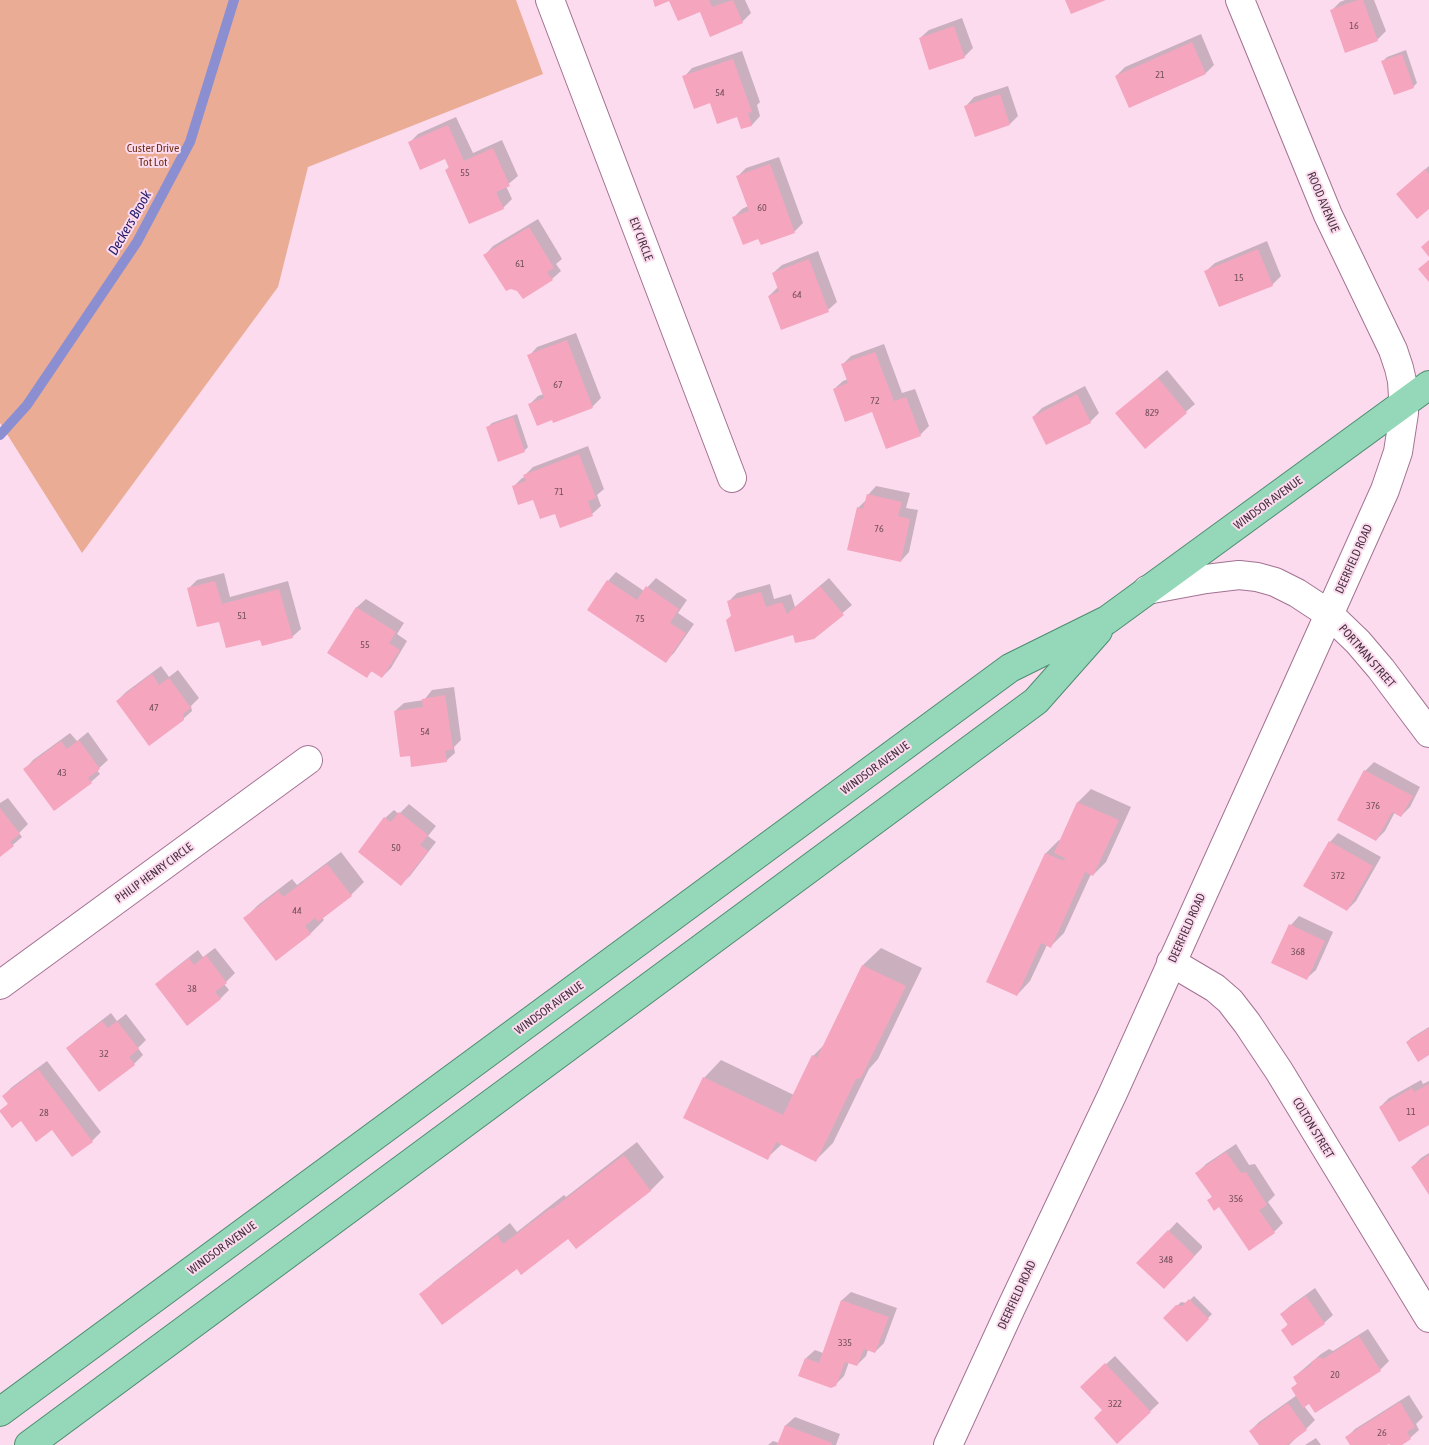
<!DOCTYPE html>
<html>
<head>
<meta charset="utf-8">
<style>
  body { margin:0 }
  canvas { display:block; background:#fcdbef }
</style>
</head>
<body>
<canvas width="1429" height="1445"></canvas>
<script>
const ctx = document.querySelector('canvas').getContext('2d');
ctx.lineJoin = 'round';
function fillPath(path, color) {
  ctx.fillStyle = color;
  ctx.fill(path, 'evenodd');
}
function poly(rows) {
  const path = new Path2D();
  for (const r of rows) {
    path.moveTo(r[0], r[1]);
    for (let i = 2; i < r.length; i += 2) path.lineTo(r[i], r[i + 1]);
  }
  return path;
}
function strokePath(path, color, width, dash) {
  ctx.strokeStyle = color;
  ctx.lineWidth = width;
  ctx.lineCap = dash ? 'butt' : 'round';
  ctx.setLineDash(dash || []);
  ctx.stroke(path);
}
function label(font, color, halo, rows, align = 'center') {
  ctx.font = font + ' "Asap Condensed",sans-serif';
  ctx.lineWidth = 4;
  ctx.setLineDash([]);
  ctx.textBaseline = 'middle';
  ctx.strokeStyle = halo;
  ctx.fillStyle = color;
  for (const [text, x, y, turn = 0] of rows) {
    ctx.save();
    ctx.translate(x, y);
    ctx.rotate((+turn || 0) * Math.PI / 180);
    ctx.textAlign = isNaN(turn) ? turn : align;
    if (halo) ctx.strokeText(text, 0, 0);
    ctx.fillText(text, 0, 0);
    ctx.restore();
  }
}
fillPath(poly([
  [0,0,516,0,543,74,308,167,278,287,82,553,0,423]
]), '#ebac95');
fillPath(poly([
  [670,0,745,0,751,13,742,22,701,11],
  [1345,0,1374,0,1386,31,1377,40,1331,11,1340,2],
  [962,18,973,48,964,57,920,38,929,30],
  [1201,34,1214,65,1206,73,1116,76,1125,67],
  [1406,50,1417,83,1413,87,1383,61,1387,57],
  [742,51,760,102,757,105,760,116,752,125,742,128,738,116,711,102,684,77,692,68],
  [1008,86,1018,116,1010,124,966,106,974,97],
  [456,117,473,153,502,140,518,176,506,186,512,199,503,208,446,170,450,166,446,157,409,143,418,134],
  [779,157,803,223,794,232,759,238,734,217,742,209,748,206,737,177,746,168],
  [1429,166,1429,208,1407,185],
  [538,219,562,259,556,264,561,271,552,279,485,255,493,246],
  [1267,241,1281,276,1272,285,1206,271,1215,263],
  [818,251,837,302,828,310,769,296,778,287,773,273,782,265],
  [576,333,601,398,592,407,553,418,530,404,538,396,544,394,529,356,537,347],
  [884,344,902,393,915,389,929,426,920,435,834,389,843,381,848,379,843,364,851,356],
  [1167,370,1195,404,1145,447,1126,405],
  [1085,386,1099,413,1090,422,1033,417,1042,408],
  [517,414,528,447,524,451,488,427,492,423],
  [588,446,604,489,597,495,601,506,592,514,555,512,513,487,522,478,525,477,525,475,533,467],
  [876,486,910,493,906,508,918,510,909,552,901,561,858,508,867,499,868,495],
  [616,572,644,591,656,578,687,600,678,613,694,624,674,653,666,661,608,581],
  [224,573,230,597,288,581,301,629,292,637,261,638,220,620,189,588,197,580],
  [829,578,852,605,813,638,732,615,729,601,737,593,770,584,774,599,791,594,795,607],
  [366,599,404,623,397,634,407,641,391,668,382,677,372,671,367,676,329,653,357,607],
  [161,666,169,677,178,670,199,698,191,706,192,711,183,719,117,701,126,692],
  [454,687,461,740,454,747,455,753,446,761,411,754,395,711,404,703,424,700,432,690],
  [88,732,108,760,97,770,100,774,91,782,55,809,25,769,33,760,70,733,77,741],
  [1374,762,1420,787,1410,807,1401,816,1395,812,1385,831,1376,840,1365,771],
  [1091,789,1131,807,1106,862,1093,875,1091,874,1064,933,1051,946,1047,945,1030,981,1017,995,1046,853,1059,840,1061,841,1078,802],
  [8,798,28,824,19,833,22,837,0,856,0,803],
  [409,804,436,826,428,836,436,842,410,876,401,884,385,818,394,810,399,814],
  [1338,833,1381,857,1356,901,1347,910,1330,842],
  [341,852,364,882,351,895,322,917,324,920,311,933,276,959,245,918,258,905,292,879,297,885],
  [1299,916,1333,932,1316,970,1307,978,1291,925],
  [215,948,235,973,224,984,229,990,221,998,187,1024,156,985,165,976,198,950,203,957],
  [881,948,922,968,878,1059,869,1069,833,1143,816,1160,782,1144,767,1158,704,1078,721,1060,794,1095,813,1056,826,1043,863,965],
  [111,1013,117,1021,126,1014,146,1040,138,1048,143,1055,134,1064,99,1090,68,1048,76,1040],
  [1429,1027,1429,1053,1407,1042,1411,1038],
  [47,1061,101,1132,92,1141,73,1155,52,1128,1,1111,9,1103,3,1096,12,1087],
  [1421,1080,1423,1084,1429,1081,1429,1124,1380,1107,1389,1098],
  [637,1142,664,1177,651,1190,576,1247,568,1237,517,1267,421,1295,434,1282,510,1223,517,1232,564,1195,566,1197],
  [1236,1144,1249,1165,1255,1164,1275,1195,1268,1202,1283,1223,1274,1232,1249,1249,1219,1206,1209,1200,1213,1196,1197,1173,1206,1164],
  [1429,1153,1429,1193,1412,1167,1421,1158],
  [1177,1222,1202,1246,1202,1248,1173,1279,1138,1263],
  [1315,1288,1333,1315,1324,1323,1283,1330,1288,1324,1281,1314,1290,1306],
  [851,1292,897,1308,884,1343,875,1352,868,1350,866,1356,857,1365,849,1362,844,1376,835,1385,806,1358,815,1350,823,1353,842,1300],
  [1194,1296,1212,1314,1187,1340,1165,1318,1181,1302,1187,1303],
  [1368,1329,1389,1361,1380,1370,1304,1406,1315,1420,1306,1429,1295,1436,1296,1438,1289,1445,1260,1445,1250,1431,1259,1422,1297,1395,1292,1388,1298,1383,1294,1377,1321,1354,1329,1349,1333,1351],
  [1115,1356,1159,1403,1118,1442,1091,1378],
  [1409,1395,1423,1417,1416,1424,1419,1430,1410,1438,1400,1445,1391,1445,1389,1442,1384,1445,1352,1445,1347,1437,1355,1429],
  [795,1417,840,1434,836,1445,768,1445,773,1441,779,1443,786,1425],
  [1316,1438,1321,1445,1305,1445]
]), '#0003');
strokePath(poly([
  [0,435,27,405,137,242,190,142,234,0]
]), '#8b8fd1', 10);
fillPath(poly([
  [653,0,709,0,712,7,733,0,743,23,710,37,700,12,678,21,669,1,655,7],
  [1065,0,1106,0,1071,14],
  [1358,0,1363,0,1378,41,1345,53,1330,10],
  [954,26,965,58,929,70,919,38],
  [1192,42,1206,74,1129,108,1115,76],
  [1402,54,1414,88,1394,95,1381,61],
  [733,59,752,112,748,113,752,126,741,129,737,117,717,124,710,103,694,109,682,76],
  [1000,94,1010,125,975,137,964,106],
  [448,125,464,161,493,148,510,186,496,192,504,209,469,224,445,170,449,168,445,159,420,170,408,142],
  [770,164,795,233,761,245,758,239,743,245,732,217,749,211,736,176],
  [1425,169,1429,174,1429,209,1417,219,1396,194],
  [529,227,554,268,547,272,553,280,523,299,517,291,511,289,506,291,483,255],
  [1429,240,1429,257,1421,247],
  [1258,249,1273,286,1219,307,1204,271],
  [809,259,829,312,781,330,768,296,779,292,772,273],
  [1429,260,1429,282,1418,269],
  [567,340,593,408,553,423,552,420,537,426,528,404,544,398,527,355],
  [875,352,894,401,906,397,921,436,886,449,872,412,845,422,833,389,848,383,841,364],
  [1158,378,1187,413,1145,449,1115,413],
  [1077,394,1091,423,1046,445,1032,417],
  [513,417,525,452,498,462,486,427],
  [579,454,596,498,588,501,593,516,560,528,555,514,540,519,533,500,518,505,512,486,526,481,523,475],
  [867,494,902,502,898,516,910,519,901,562,847,550,857,507,863,509],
  [607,580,637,600,646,586,679,609,670,623,686,633,666,663,587,610],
  [215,581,222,604,279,589,293,638,262,646,260,640,226,648,219,622,197,627,187,588],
  [820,586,844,615,814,639,795,643,793,635,735,652,726,620,731,616,727,601,761,592,766,607,782,602,787,614],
  [356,607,396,632,389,643,400,650,382,678,371,671,367,678,327,653],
  [152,674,159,685,169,678,191,708,183,714,184,720,149,746,116,701],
  [445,695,453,749,445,751,447,762,411,767,410,756,400,757,394,711,423,707,422,699],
  [79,740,100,769,88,778,92,783,54,811,23,769,61,741,67,749],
  [1364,770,1413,796,1401,817,1392,812,1376,841,1337,820],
  [1077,802,1119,820,1093,876,1085,872,1051,948,1041,943,1017,996,986,982,1045,853,1064,861,1065,858,1054,853],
  [0,808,20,834,10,842,14,846,0,857],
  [399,812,428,835,420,845,428,851,401,886,358,852,384,817,391,822],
  [1329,841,1373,866,1347,911,1303,886],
  [327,864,352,896,318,922,315,918,305,926,311,934,276,961,243,918,279,891,283,897],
  [1289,924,1325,941,1307,980,1271,963],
  [206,955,227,983,215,992,221,999,187,1026,155,984,189,958,194,965],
  [862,965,906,986,861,1078,856,1079,816,1162,776,1142,768,1160,683,1118,703,1077,783,1115,812,1055,817,1058],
  [102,1021,108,1028,117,1021,139,1049,129,1057,135,1065,99,1092,66,1048],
  [1429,1028,1429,1055,1418,1062,1406,1042],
  [38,1069,93,1142,72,1157,52,1130,36,1142,21,1121,12,1128,0,1112,0,1110,8,1104,2,1096],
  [1429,1084,1429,1125,1399,1142,1379,1107,1412,1088,1414,1092],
  [1226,1152,1241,1173,1246,1172,1267,1205,1259,1210,1275,1233,1249,1251,1219,1207,1214,1211,1207,1200,1212,1197,1195,1173],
  [624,1155,651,1191,576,1249,568,1239,521,1275,517,1269,442,1325,419,1294,497,1235,503,1244,551,1208,552,1209],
  [1429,1155,1429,1195,1411,1167],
  [1168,1230,1194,1255,1193,1258,1164,1289,1136,1263],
  [1306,1296,1325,1324,1292,1346,1281,1330,1288,1325,1280,1314],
  [1189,1299,1209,1319,1187,1342,1163,1318,1176,1305,1182,1306],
  [841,1300,889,1317,875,1353,864,1349,857,1366,845,1362,836,1386,831,1388,798,1376,805,1358,819,1363],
  [1359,1336,1381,1371,1315,1413,1309,1404,1303,1408,1291,1388,1297,1384,1293,1377,1311,1365,1311,1362,1320,1357,1323,1359],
  [1105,1363,1151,1412,1117,1444,1094,1418,1102,1410,1080,1387],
  [1400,1402,1415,1427,1407,1432,1411,1439,1402,1445,1390,1445,1389,1444,1387,1445,1350,1445,1345,1437],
  [1288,1403,1307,1430,1287,1445,1259,1445,1249,1431],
  [785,1425,832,1443,832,1445,777,1445]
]), '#f5a5bd');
const street = poly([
  [550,0,732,478],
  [1147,590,1206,579,1239,575,1257,577,1275,582,1297,593,1329,614,1358,642,1381,669,1429,733],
  [1171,962,1215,988,1230,1001,1247,1023,1279,1071,1429,1318],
  [0,985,308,760]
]);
const secondary = poly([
  [948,1445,1011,1308,1113,1093,1301,677,1385,490,1398,452,1404,413,1402,381,1399,368,1393,350,1328,215,1240,0]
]);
const primary = poly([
  [0,1412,1010,668,1107,620,1429,385],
  [29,1445,1036,701,1098,631]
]);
strokePath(street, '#a37292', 30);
strokePath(secondary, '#a37292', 30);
strokePath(primary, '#4c8d70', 30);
strokePath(street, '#fff', 28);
strokePath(secondary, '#fff', 28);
strokePath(primary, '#95d8b9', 28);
label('10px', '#73505f', null, [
  ["16",1354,26],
  ["21",1160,75],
  ["54",720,93],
  ["55",465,173],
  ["60",762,208],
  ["61",520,264],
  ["15",1239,278],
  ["64",797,295],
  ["67",558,385],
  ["72",875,401],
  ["829",1152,413],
  ["71",559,492],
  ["76",879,529],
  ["51",242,616],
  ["75",640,619],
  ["55",365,645],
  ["47",154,708],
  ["54",425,732],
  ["43",62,773],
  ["376",1373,806],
  ["50",396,848],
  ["372",1338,876],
  ["44",297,911],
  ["368",1298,952],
  ["38",192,989],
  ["32",104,1054],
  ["11",1411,1112],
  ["28",44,1113],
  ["356",1236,1199],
  ["348",1166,1260],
  ["335",845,1343],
  ["20",1335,1375],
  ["322",1115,1404],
  ["26",1382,1433]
]);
label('12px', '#722f15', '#fcdbef', [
  ["Custer Drive",153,148],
  ["Tot Lot",153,162]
]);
label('12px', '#483340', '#fcdbef', [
  ["ROOD AVENUE",1323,202,67],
  ["ELY CIRCLE",641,239,69],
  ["WINDSOR AVENUE",1268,503,-36],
  ["DEERFIELD ROAD",1354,559,-66],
  ["PORTMAN STREET",1367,656,49],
  ["WINDSOR AVENUE",875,768,-36],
  ["PHILIP HENRY CIRCLE",154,873,-36],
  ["DEERFIELD ROAD",1187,928,-66],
  ["WINDSOR AVENUE",549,1008,-36],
  ["COLTON STREET",1313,1128,59],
  ["WINDSOR AVENUE",222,1248,-36],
  ["DEERFIELD ROAD",1017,1295,-65]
]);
label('italic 14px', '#28206d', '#fcdbef', [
  ["Deckers Brook",130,223,-60]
]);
</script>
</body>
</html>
